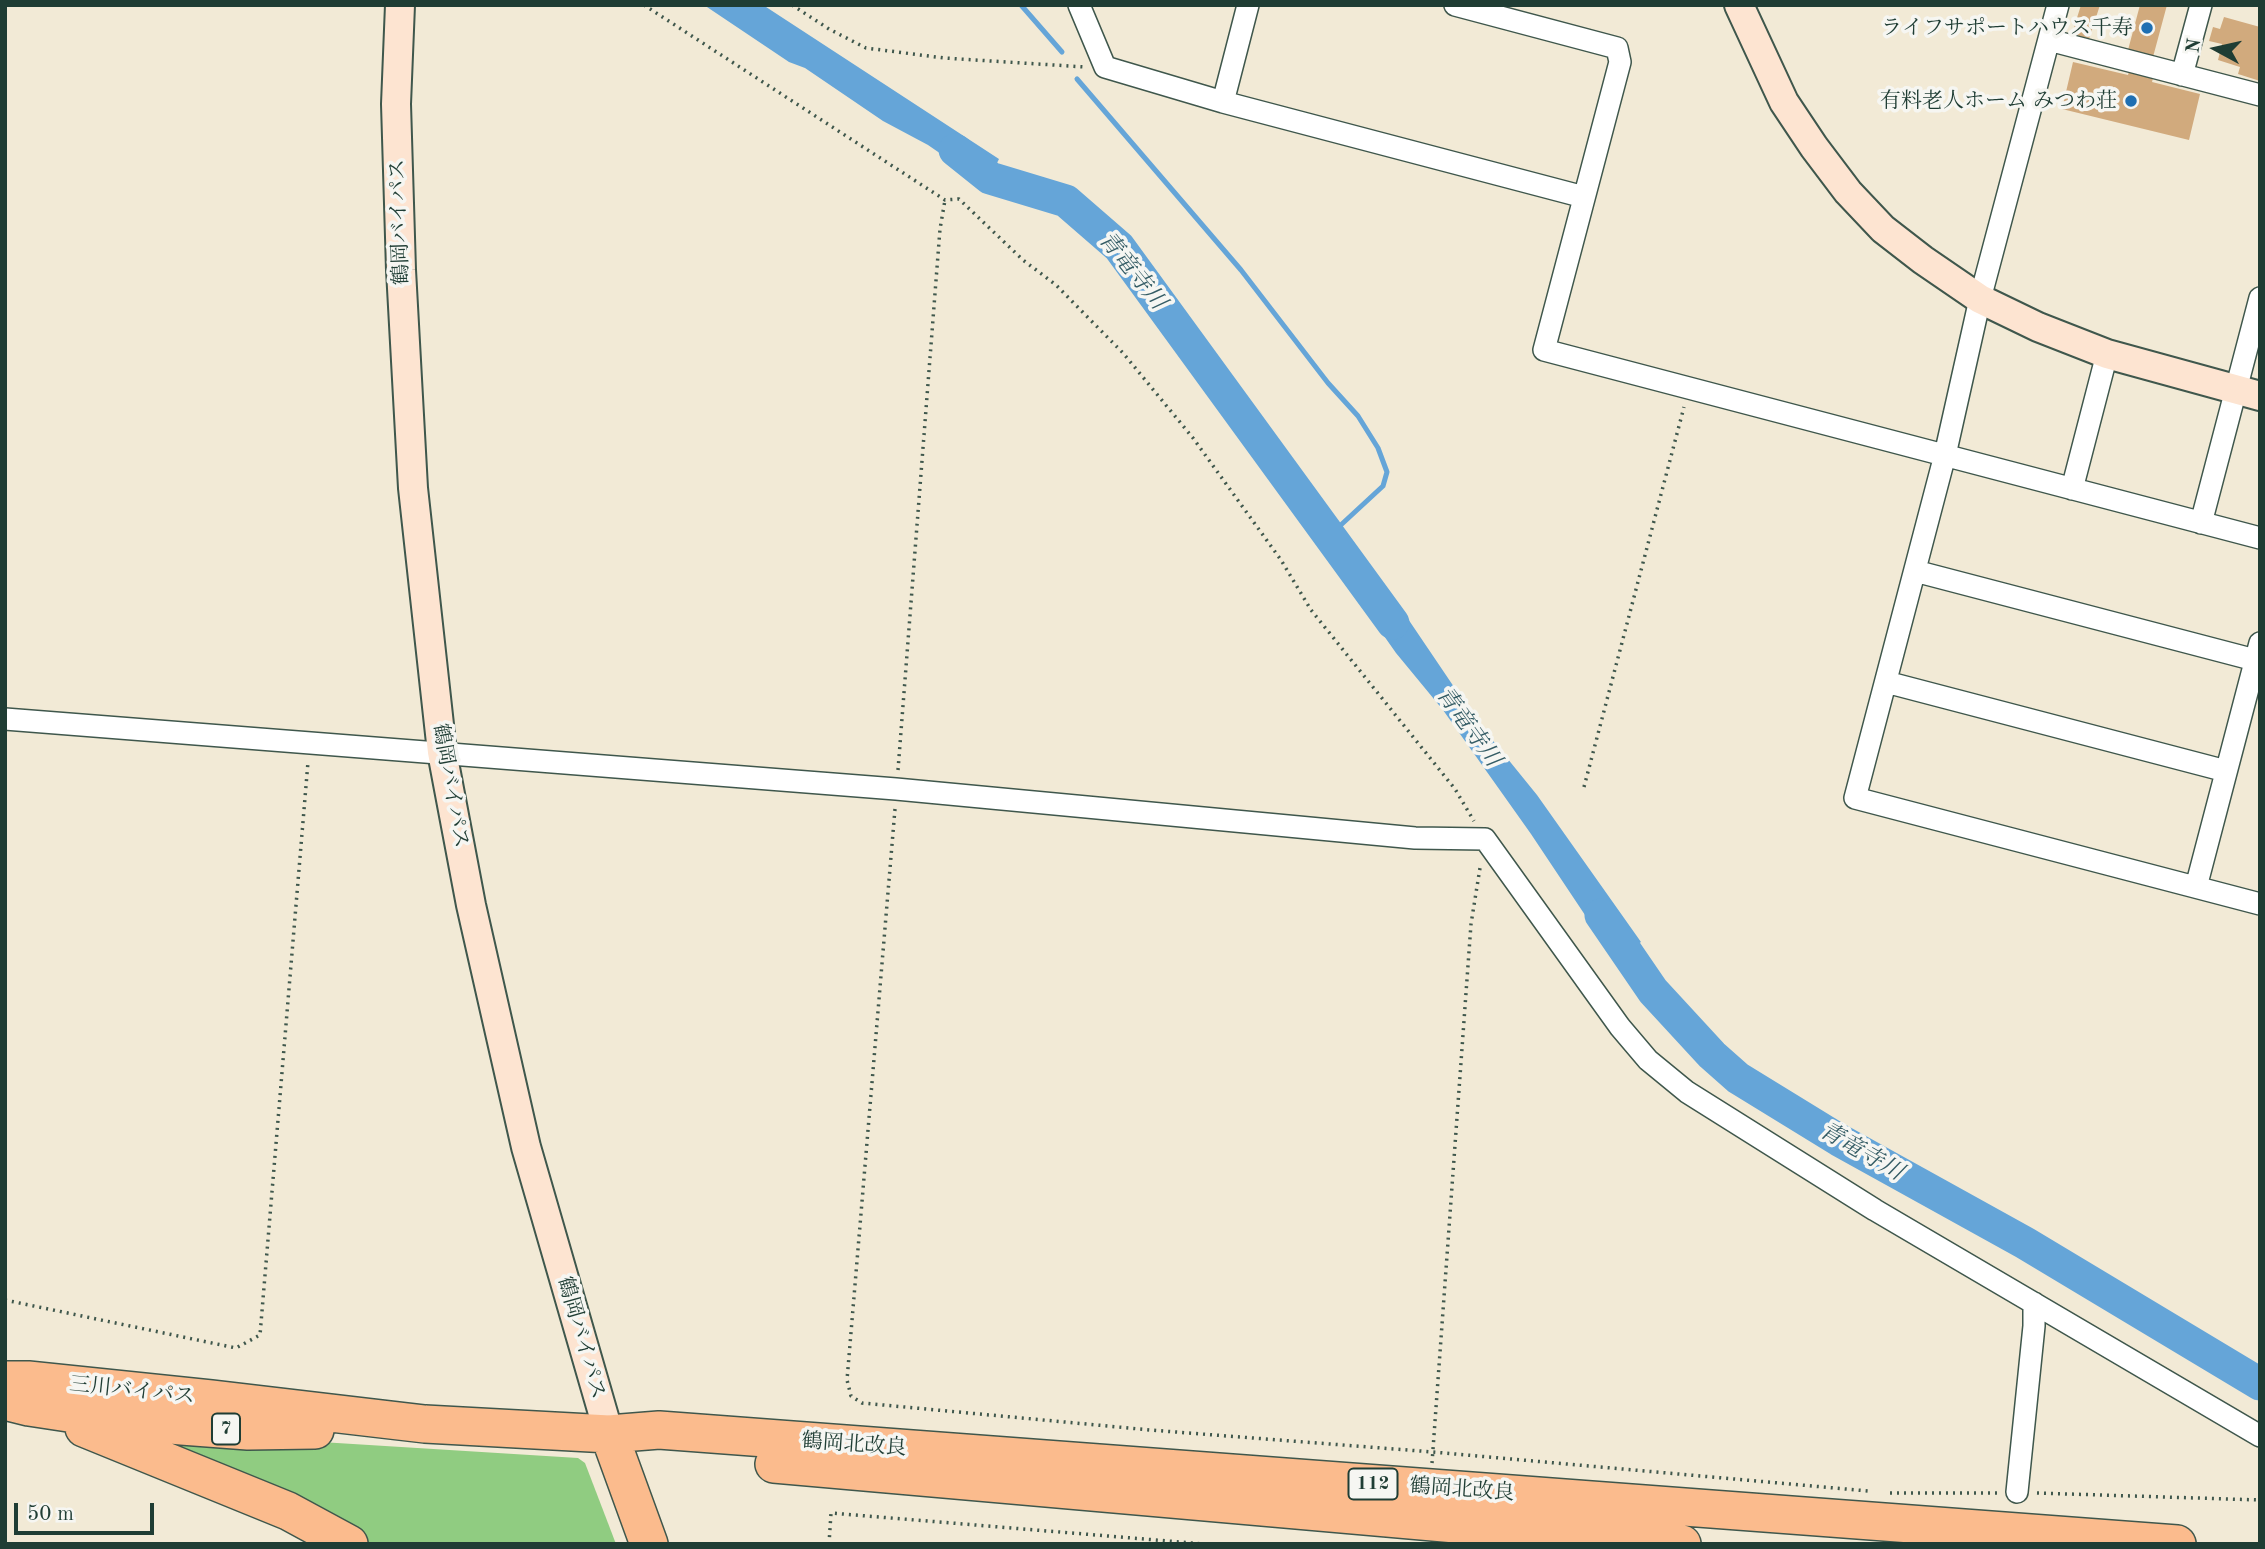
<!DOCTYPE html>
<html>
<head>
<meta charset="utf-8">
<style>
  body { margin:0 }
  #map { position:relative; width:2265px; height:1549px; overflow:hidden; background:#f2ead6; font-family:"Old Standard TT",serif }
  canvas { display:block }
  .frame { position:absolute; inset:0; border:7px solid #1f3d34; pointer-events:none }
  .north { position:absolute; left:2181px; top:14px; width:70px; height:70px; -webkit-text-stroke:5px #f6f6f2; paint-order:stroke; rotate:278deg; font-size:19px; font-weight:700; line-height:28px; text-align:center; color:#1f3d34 }
  .north::after { content:''; display:block; margin:auto; width:24px; height:32px; background:#1f3d34; clip-path:polygon(50% 0,100% 100%,50% 72%,0 100%) }
  .scale { position:absolute; left:14px; top:1503px; width:140px; height:32px; box-sizing:border-box; border:4px solid #1f3d34; border-top:0; padding-left:9px; font-size:21px; line-height:24px; white-space:nowrap; color:#1f3d34; -webkit-text-stroke:5px #f6f6f2; paint-order:stroke }
</style>
</head>
<body>
<div id="map">
<canvas width="2265" height="1549"></canvas>
<div class="frame"></div>
<div class="north">N</div>
<div class="scale">50 m</div>
</div>
<script>
const ctx = document.querySelector('canvas').getContext('2d');
ctx.lineJoin = 'round';
function fillPath(path, color) {
  ctx.fillStyle = color;
  ctx.fill(path, 'evenodd');
}
function poly(rows) {
  const path = new Path2D();
  for (const r of rows) {
    path.moveTo(r[0], r[1]);
    for (let i = 2; i < r.length; i += 2) path.lineTo(r[i], r[i + 1]);
  }
  return path;
}
function strokePath(path, color, width, dash) {
  ctx.strokeStyle = color;
  ctx.lineWidth = width;
  ctx.lineCap = dash ? 'butt' : 'round';
  ctx.setLineDash(dash || []);
  ctx.stroke(path);
}
function label(font, color, halo, rows, align = 'center') {
  ctx.font = font + ' "Old Standard TT","Noto Serif JP",serif';
  ctx.lineWidth = 7;
  ctx.setLineDash([]);
  ctx.textBaseline = 'middle';
  ctx.strokeStyle = halo;
  ctx.fillStyle = color;
  for (const [text, x, y, turn = 0] of rows) {
    ctx.save();
    ctx.translate(x, y);
    ctx.rotate((+turn || 0) * Math.PI / 180);
    ctx.textAlign = isNaN(turn) ? turn : align;
    if (halo) ctx.strokeText(text, 0, 0);
    ctx.fillText(text, 0, 0);
    ctx.restore();
  }
}
fillPath(poly([
  [128,1430,578,1458,585,1463,616,1544,344,1544]
]), '#90cc81');
fillPath(poly([
  [704,5,763,5,999,159,986,185,928,145,883,121,805,68,789,62],
  [1378,578,1402,610,1477,721,1537,795,1641,942,1617,957,1595,930,1531,834,1443,710,1396,653,1356,596]
]), '#65a5d8');
strokePath(poly([
  [1021,5,1062,52],
  [1077,79,1241,270,1328,383,1358,416,1378,448,1387,472,1383,486,1330,535]
]), '#65a5d8', 5);
strokePath(poly([
  [955,150,990,178,1066,201,1119,247,1393,623],
  [1601,915,1653,991,1712,1055,1738,1078,1839,1140,2025,1243,2260,1384]
]), '#65a5d8', 33);
fillPath(poly([
  [2081,5,2100,5,2089,39,2072,34],
  [2140,5,2167,5,2153,57,2128,50],
  [2224,17,2260,27,2260,81,2238,74,2240,67,2218,60,2222,44,2209,41,2213,27,2220,29],
  [2073,62,2128,75,2131,64,2155,70,2152,82,2200,94,2189,140,2062,109]
]), '#d1aa7d');
const street = poly([
  [1079,5,1105,67,1223,102,1584,197],
  [1455,5,1617,48,1620,62,1544,350,2260,538],
  [2058,5,1980,299,1945,455,1855,798,2260,904],
  [2049,40,2260,95],
  [2182,75,2201,5],
  [1223,102,1248,5],
  [2072,489,2107,354],
  [2201,523,2260,298],
  [1915,571,2255,660],
  [1886,682,2226,771],
  [5,719,896,789,1415,838,1485,839,1620,1027,1648,1060,1687,1092,1875,1210,2260,1436],
  [2196,887,2260,643],
  [2017,1492,2034,1326,2034,1303]
]);
const secondary = poly([
  [400,5,396,104,401,270,413,488,442,752,471,905,526,1147,609,1434],
  [1739,5,1784,102,1814,147,1848,192,1883,229,1923,260,1980,299,2038,327,2107,354,2260,396]
]);
const highway = poly([
  [5,1380,28,1380,211,1399,425,1424,609,1434,659,1430,2177,1544],
  [5,1401,29,1407,108,1419,182,1426,248,1431,315,1430],
  [84,1428,288,1511,349,1544],
  [609,1434,649,1544],
  [774,1464,1682,1544]
]);
strokePath(street, '#3f574c', 24);
strokePath(secondary, '#3f574c', 32);
strokePath(highway, '#3f574c', 40);
strokePath(poly([
  [644,5,945,200,959,199,1023,260,1056,285,1123,353,1193,438,1281,560,1311,610,1455,789,1474,821],
  [792,5,829,29,866,48,944,58,1085,67],
  [898,770,940,229,945,200],
  [1584,787,1684,407],
  [895,809,847,1380,851,1396,862,1403,1150,1430,1433,1452,1868,1491],
  [5,1300,236,1348,260,1335,308,762],
  [1432,1463,1471,924,1480,868],
  [1890,1493,1998,1493],
  [2037,1493,2260,1500],
  [829,1544,831,1513,1204,1544]
]), '#3f574c', 3.5, [2, 5]);
strokePath(street, '#fff', 21);
strokePath(secondary, '#fde4d1', 28);
strokePath(highway, '#fbbb8d', 37);
for (const [x, y, r, color] of [
  [2147,28,7,"#1f6fb2"],
  [2131,101,7,"#1f6fb2"]
]) {
  const dot = new Path2D();
  dot.arc(x, y, r, 0, 2 * Math.PI);
  ctx.fillStyle = color;
  ctx.fill(dot);
  strokePath(dot, '#f6f6f2', 2.5);
}
for (const [x, y, w] of [
  [226,1429,28],
  [1373,1484,49]
]) {
  const box = new Path2D();
  box.roundRect(x - w / 2, y - 15.5, w, 31, 5);
  ctx.fillStyle = '#f6f6f2';
  ctx.fill(box);
  strokePath(box, '#1f3d34', 2);
}
label('bold 19px', '#1f3d34', null, [
  ["7",226,1429],
  ["112",1373,1484]
]);
label('21px', '#1f3d34', '#f6f6f2', [
  ["ライフサポートハウス千寿",2133,28],
  ["有料老人ホーム みつわ荘",2117,101]
], 'right');
label('21px', '#1f3d34', '#f6f6f2', [
  ["鶴岡バイパス",400,222,-92],
  ["鶴岡バイパス",450,786,80],
  ["鶴岡バイパス",581,1338,74],
  ["三川バイパス",132,1391,6],
  ["鶴岡北改良",854,1445,4],
  ["鶴岡北改良",1462,1490,4]
]);
label('italic 23px', '#345c65', '#f6f6f2', [
  ["青竜寺川",1132,271,51],
  ["青竜寺川",1468,727,54],
  ["青竜寺川",1861,1152,30]
]);
</script>
</body>
</html>
